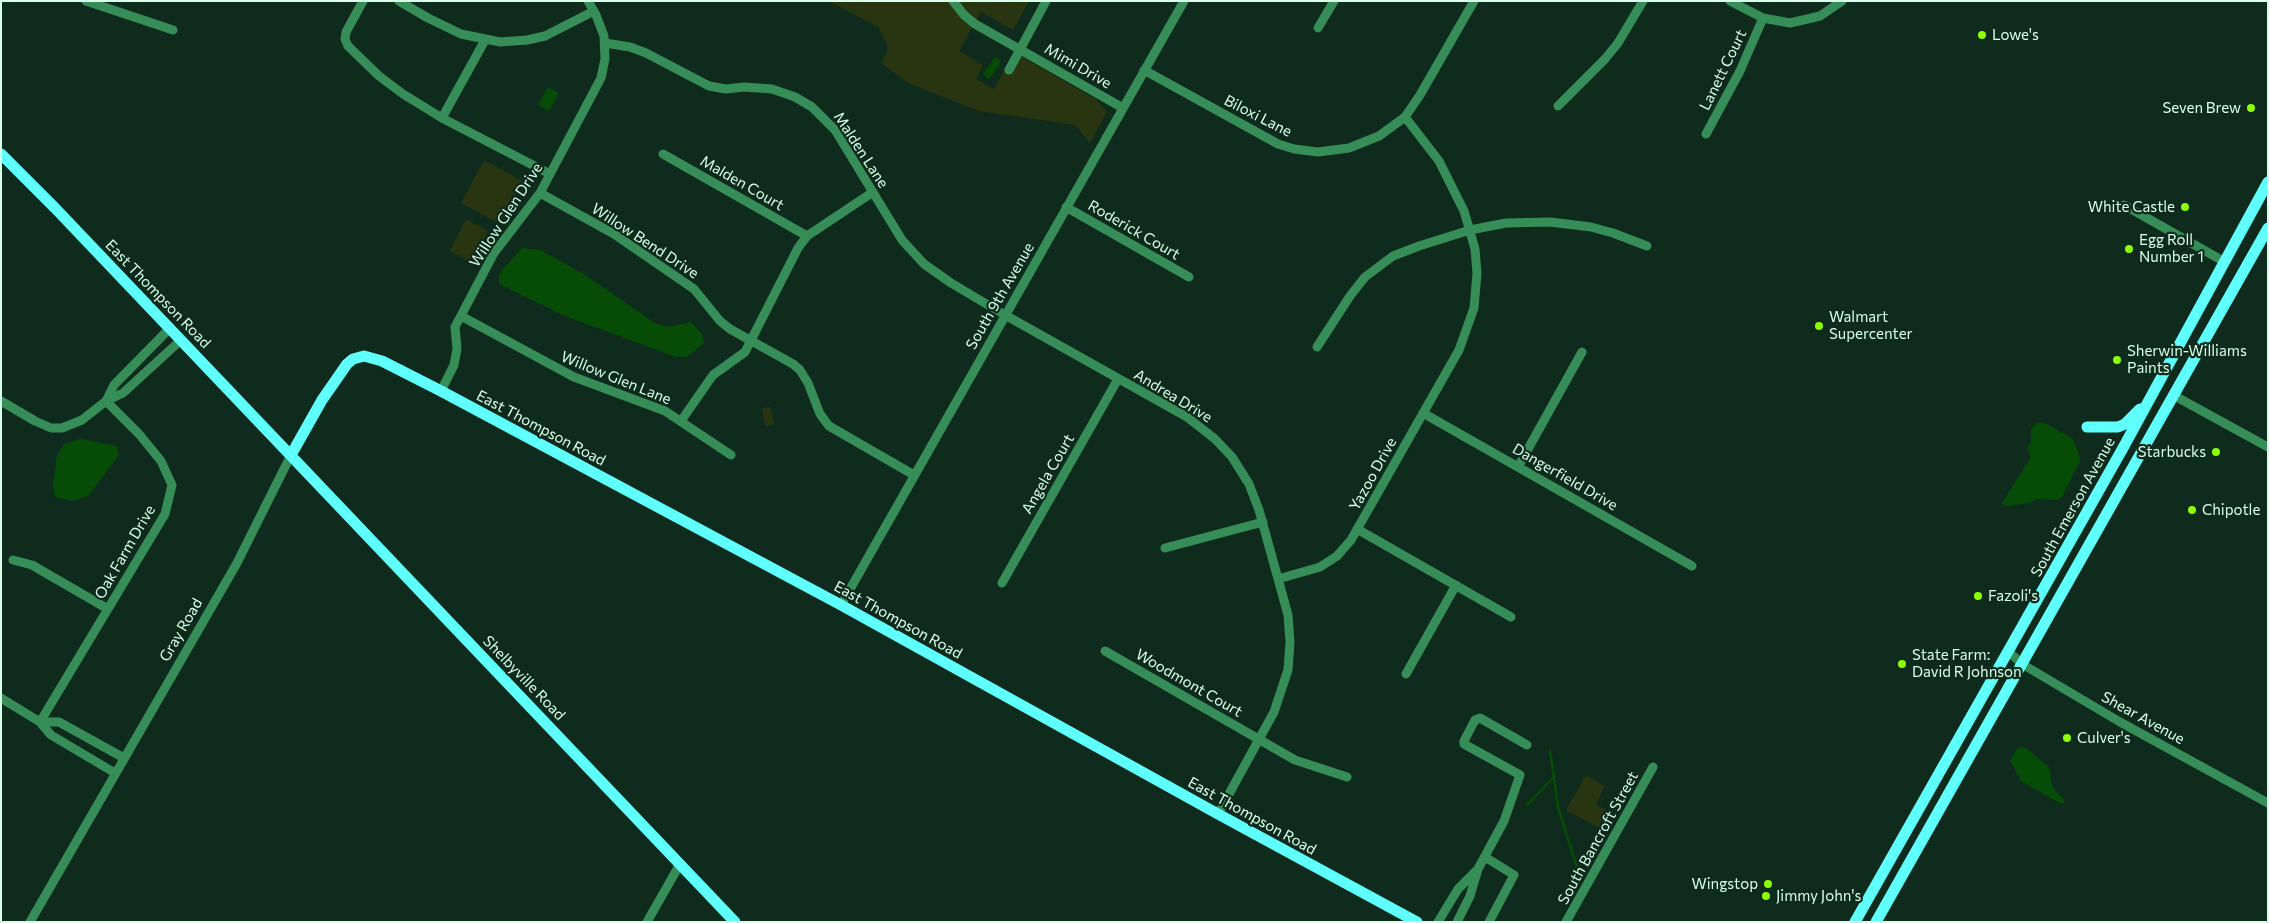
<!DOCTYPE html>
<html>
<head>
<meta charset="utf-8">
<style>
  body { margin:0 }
  #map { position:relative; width:2269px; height:923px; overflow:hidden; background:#0e2b1d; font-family:Commissioner,sans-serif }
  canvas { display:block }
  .frame { position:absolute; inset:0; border:2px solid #d8ffea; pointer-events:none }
</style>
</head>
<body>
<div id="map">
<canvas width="2269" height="923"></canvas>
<div class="frame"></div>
</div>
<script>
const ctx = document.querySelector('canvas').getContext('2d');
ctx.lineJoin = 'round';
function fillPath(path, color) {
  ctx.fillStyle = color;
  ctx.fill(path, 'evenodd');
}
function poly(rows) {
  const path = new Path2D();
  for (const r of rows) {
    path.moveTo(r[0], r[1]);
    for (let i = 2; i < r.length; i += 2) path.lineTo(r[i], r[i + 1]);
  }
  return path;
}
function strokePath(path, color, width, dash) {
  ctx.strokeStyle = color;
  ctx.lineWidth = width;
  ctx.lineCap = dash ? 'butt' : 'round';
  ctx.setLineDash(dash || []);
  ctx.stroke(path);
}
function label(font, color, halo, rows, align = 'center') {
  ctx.font = font + ' Commissioner,sans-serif';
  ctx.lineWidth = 4.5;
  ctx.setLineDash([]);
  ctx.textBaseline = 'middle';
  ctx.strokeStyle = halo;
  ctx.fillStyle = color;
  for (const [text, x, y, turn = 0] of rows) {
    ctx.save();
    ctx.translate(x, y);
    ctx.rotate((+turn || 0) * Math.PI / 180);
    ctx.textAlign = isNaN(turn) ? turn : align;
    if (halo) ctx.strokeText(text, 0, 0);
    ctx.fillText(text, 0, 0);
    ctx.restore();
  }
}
fillPath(poly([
  [829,1,1029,1,1013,30,981,12,959,51,983,65,976,79,994,89,1014,52,1097,100,1107,112,1090,143,1075,125,979,111,910,84,881,63,889,48,878,27],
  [484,160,523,181,500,224,461,203],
  [466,219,488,231,472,263,450,251],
  [771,407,774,425,765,426,762,408],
  [1586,775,1605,786,1596,804,1612,813,1603,830,1566,810]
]), '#293511');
fillPath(poly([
  [995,57,1000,60,1000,64,989,79,983,74],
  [548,87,559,93,549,111,538,105],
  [522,248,540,250,582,273,655,323,667,327,691,322,702,334,704,343,687,357,676,357,565,316,499,284,499,276,502,270],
  [2037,422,2047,424,2073,439,2080,456,2079,463,2062,497,2057,500,2037,499,2030,503,2006,506,2002,504,2003,501,2031,457,2027,448,2031,443,2031,430],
  [80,439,117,446,119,455,88,496,73,501,55,497,53,485,57,455,64,444],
  [2022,747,2026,748,2049,767,2053,788,2064,799,2064,803,2059,803,2021,781,2010,760,2017,749]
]), '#074c06');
strokePath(poly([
  [1550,750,1558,807,1577,867,1577,875,1574,886],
  [1527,805,1555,776]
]), '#074c06', 2.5);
strokePath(poly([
  [86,1,173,30],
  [363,1,346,32,345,39,348,46,379,76,403,94,442,118,550,174],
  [399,1,428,18,461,34,500,42,527,40,545,36,594,11],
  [953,1,964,15,975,24,1123,108],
  [1730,1,1763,18,1790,23,1820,16,1842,1],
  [1318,28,1334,1],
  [605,43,630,47,646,53,709,86,726,89,744,87,772,89,795,97,812,107,835,130,902,240,924,264,951,283,1005,315,1187,417,1215,439,1232,457,1249,484,1259,510,1288,615,1290,642,1288,670,1274,712,1218,814],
  [1009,70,1046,1],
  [1144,70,1278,144,1294,149,1318,152,1349,148,1379,136,1405,117,1420,95,1474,1],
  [1558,106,1605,59,1618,43,1643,1],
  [442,118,485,40],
  [1706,134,1740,71,1763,18],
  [663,154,807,236],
  [540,193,614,234,694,289,720,321,730,329,793,364,800,370,808,383,820,414,829,426,914,475],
  [2124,205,2223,261],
  [1066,207,1189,277],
  [461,316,574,377,665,411,731,455],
  [170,328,114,385,106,401,123,393,181,340],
  [1317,347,1350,296,1365,277,1393,256,1419,246,1470,230,1506,223,1550,222,1591,227,1613,233,1647,246],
  [441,391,454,365,457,349,455,327,494,253,540,193,601,78,605,59,604,36,596,15,588,1],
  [2173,395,2268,447],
  [1,401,35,421,51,428,62,428,82,420,106,401,139,434,161,461,172,485,165,514,40,722,1,698],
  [1423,413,1692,566],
  [681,421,713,375,745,352,798,248,807,236,873,192],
  [1518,467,1582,352],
  [1357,529,1511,617],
  [1165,548,1263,522],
  [13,560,32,565,108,609],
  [1278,579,1320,567,1337,556,1351,540,1459,350,1474,308,1477,273,1475,249,1464,211,1439,161,1405,117],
  [1002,583,1118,379],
  [841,605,1184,1],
  [1105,651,1295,760,1347,777],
  [2008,651,2022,664,2120,722,2268,803],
  [1406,674,1456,585],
  [115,773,51,735,40,722,59,722,124,758],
  [1485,857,1514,875,1489,922],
  [30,922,237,563,291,455],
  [647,922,680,864],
  [1438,922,1458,889,1476,871],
  [1457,922,1470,896,1478,869,1504,821,1520,775,1464,744,1464,741,1475,720,1480,718,1527,745],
  [1566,922,1653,767]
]), '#368d58', 9);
strokePath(poly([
  [1,154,55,208,735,922],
  [2087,427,2118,427,2125,424,2140,409],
  [291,455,322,400,347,364,353,359,364,356,382,361,441,391,841,605,1218,814,1417,922],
  [1855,922,2123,448,2268,182],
  [1876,922,2268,228]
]), '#5ffffc', 11);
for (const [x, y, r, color] of [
  [1982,35,5,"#8cff04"],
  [2251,108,5,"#8cff04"],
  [2185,207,5,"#8cff04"],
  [2129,249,5,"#8cff04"],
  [1819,326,5,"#8cff04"],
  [2117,360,5,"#8cff04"],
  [2216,452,5,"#8cff04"],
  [2192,510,5,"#8cff04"],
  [1978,596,5,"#8cff04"],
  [1902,664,5,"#8cff04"],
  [2067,738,5,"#8cff04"],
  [1768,884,5,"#8cff04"],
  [1766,896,5,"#8cff04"]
]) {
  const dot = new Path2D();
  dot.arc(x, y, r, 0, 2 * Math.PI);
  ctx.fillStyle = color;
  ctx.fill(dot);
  strokePath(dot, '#0e2b1d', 2);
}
label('15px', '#d8ffea', '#0e2b1d', [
  ["Lowe's",1992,35],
  ["Seven Brew",2241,108,"right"],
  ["White Castle",2175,207,"right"],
  ["Egg Roll",2139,240],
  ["Number 1",2139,257],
  ["Walmart",1829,317],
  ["Supercenter",1829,334],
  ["Sherwin-Williams",2127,351],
  ["Paints",2127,368],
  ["Starbucks",2206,452,"right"],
  ["Chipotle",2202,510],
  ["Fazoli's",1988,596],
  ["State Farm:",1912,655],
  ["David R Johnson",1912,672],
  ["Culver's",2077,738],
  ["Wingstop",1758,884,"right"],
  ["Jimmy John's",1776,896]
], 'left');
label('15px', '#d8ffea', '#0e2b1d', [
  ["Mimi Drive",1078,66,30],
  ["Lanett Court",1723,70,-64],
  ["Biloxi Lane",1258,116,27],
  ["Malden Lane",861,150,57],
  ["Malden Court",742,183,30],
  ["Willow Glen Drive",506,215,-57],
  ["Roderick Court",1134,230,30],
  ["Willow Bend Drive",645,241,33],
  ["East Thompson Road",158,294,46],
  ["South 9th Avenue",1000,296,-60],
  ["Willow Glen Lane",616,378,22],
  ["Andrea Drive",1173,396,31],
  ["East Thompson Road",541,428,28],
  ["Angela Court",1048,474,-60],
  ["Yazoo Drive",1373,474,-61],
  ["Dangerfield Drive",1565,477,30],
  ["South Emerson Avenue",2073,507,-61],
  ["Oak Farm Drive",125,552,-60],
  ["East Thompson Road",898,620,29],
  ["Gray Road",181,630,-60],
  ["Shelbyville Road",524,678,46],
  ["Woodmont Court",1189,683,30],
  ["Shear Avenue",2143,718,29],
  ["East Thompson Road",1252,816,29],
  ["South Bancroft Street",1598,838,-61]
]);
</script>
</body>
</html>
